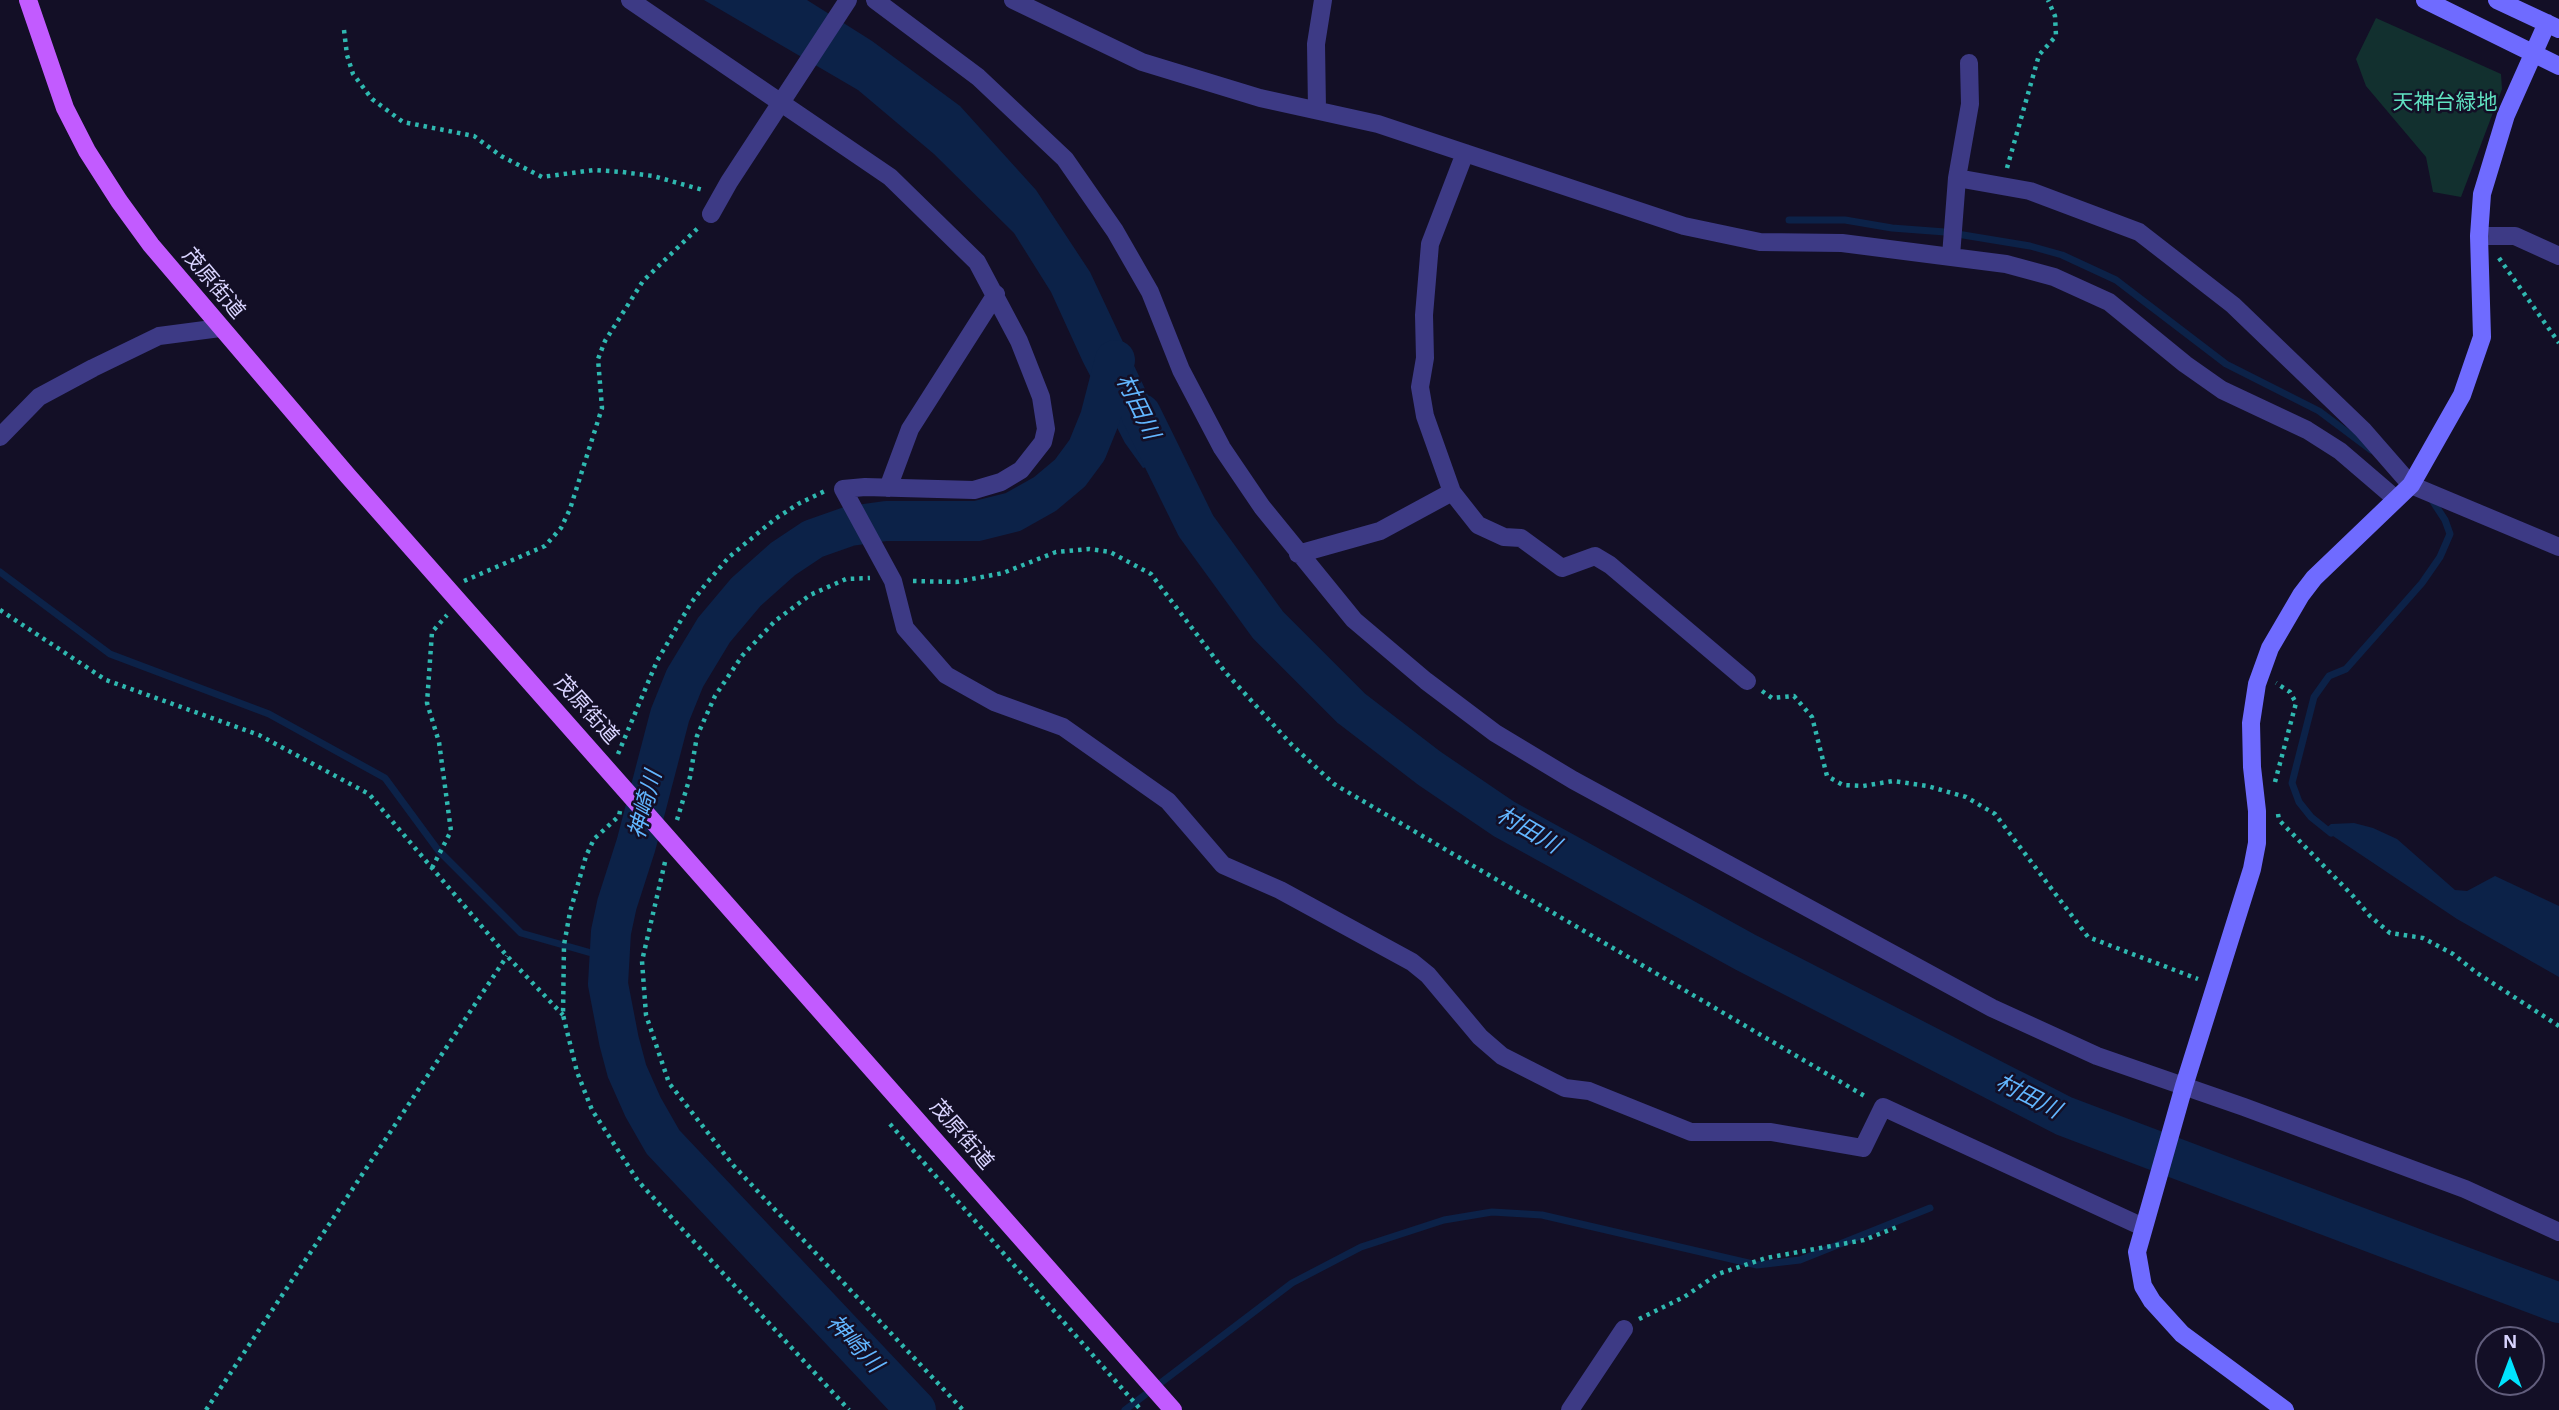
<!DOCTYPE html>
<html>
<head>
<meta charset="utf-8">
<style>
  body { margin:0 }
  #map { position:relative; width:2559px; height:1410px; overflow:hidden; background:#130f26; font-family:Arial,sans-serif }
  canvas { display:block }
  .north { position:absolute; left:2475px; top:1326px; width:70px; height:70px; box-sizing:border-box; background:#130f26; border:2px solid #625e7d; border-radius:50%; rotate:0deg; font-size:19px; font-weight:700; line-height:28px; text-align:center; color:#d9d4ff }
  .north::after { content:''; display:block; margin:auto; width:24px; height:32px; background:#00e5ff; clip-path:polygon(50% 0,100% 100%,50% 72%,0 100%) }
</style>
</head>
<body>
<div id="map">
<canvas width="2559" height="1410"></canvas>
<div class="north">N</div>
</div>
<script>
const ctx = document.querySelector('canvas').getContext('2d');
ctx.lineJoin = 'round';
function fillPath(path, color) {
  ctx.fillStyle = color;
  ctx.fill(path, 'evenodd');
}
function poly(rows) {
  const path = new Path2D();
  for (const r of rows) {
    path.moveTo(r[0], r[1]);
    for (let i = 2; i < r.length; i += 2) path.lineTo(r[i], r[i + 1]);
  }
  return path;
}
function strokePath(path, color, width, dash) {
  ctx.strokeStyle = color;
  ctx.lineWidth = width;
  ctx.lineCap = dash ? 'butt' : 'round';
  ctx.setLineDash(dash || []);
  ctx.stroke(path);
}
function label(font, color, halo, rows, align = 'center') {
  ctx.font = font + ' Arial,"Noto Sans JP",sans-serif';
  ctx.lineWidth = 5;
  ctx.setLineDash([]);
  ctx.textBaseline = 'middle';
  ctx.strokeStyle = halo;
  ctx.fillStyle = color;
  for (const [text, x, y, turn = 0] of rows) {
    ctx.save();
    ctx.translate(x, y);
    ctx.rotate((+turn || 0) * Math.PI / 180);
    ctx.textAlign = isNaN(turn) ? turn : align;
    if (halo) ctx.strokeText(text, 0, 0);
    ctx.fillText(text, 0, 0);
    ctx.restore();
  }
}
fillPath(poly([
  [2376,18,2501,74,2502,89,2461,197,2433,192,2426,157,2366,86,2356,59]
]), '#12302f');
fillPath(poly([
  [704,0,807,0,872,41,960,106,1036,190,1090,272,1178,459,1143,468,1125,443,1083,362,1051,292,1014,233,934,154,858,90],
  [2354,823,2373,828,2397,839,2455,890,2467,891,2495,876,2559,906,2559,977,2457,919,2324,830,2331,824]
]), '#0c2248');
strokePath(poly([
  [1789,220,1845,220,1892,228,1945,232,2030,246,2062,255,2116,280,2226,364,2319,411,2371,450],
  [0,572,110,654,269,714,385,778,438,850,521,933,609,958],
  [2331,833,2311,817,2299,802,2292,783,2314,697,2329,676,2346,669,2422,583,2440,557,2450,534,2445,520,2430,497],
  [1125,1410,1292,1283,1361,1247,1444,1220,1492,1212,1542,1215,1757,1265,1800,1260,1930,1208]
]), '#0c2248', 7);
strokePath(poly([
  [1141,414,1196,526,1268,625,1351,708,1429,768,1504,819,1745,952,2064,1116,2559,1303],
  [916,1410,663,1142,643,1107,627,1071,619,1041,608,984,611,932,617,904,636,845,670,715,685,678,714,630,746,592,783,559,813,539,850,526,886,521,977,521,1013,512,1045,494,1070,473,1087,450,1100,418,1115,360]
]), '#0c2248', 40);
strokePath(poly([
  [344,30,347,55,353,74,372,99,403,122,474,136,501,156,542,177,594,170,622,172,653,176,703,190],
  [2007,168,2039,55,2056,36,2055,16,2048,0],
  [2499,258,2559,343],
  [464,581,545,546,561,528,570,509,602,408,598,359,605,341,643,281,699,227],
  [913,581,956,582,1003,573,1056,552,1089,549,1110,552,1151,574,1226,673,1292,745,1334,784,1868,1098],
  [0,610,106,680,259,735,369,794,507,956,563,1015],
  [1762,691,1772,698,1794,696,1812,717,1827,776,1843,785,1863,786,1893,781,1927,786,1966,797,1995,814,2088,937,2198,979],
  [618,754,657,661,691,603,705,585,729,557,775,519,798,504,825,491],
  [2275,782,2296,703,2290,692,2276,683],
  [620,811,619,816,594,839,586,856,570,912,564,945,563,1015,577,1072,592,1110,638,1181,849,1410],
  [2278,814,2279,820,2353,896,2370,916,2390,933,2423,938,2453,954,2477,973,2559,1026],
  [677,820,690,777,697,736,715,696,742,656,775,621,810,595,846,579,870,578],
  [665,862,642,961,646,1015,669,1083,733,1165,963,1410],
  [432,868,451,831,439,742,427,703,432,632,447,615],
  [890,1124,1141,1410],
  [1639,1319,1684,1297,1718,1274,1766,1258,1864,1240,1897,1227],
  [206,1410,507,956]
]), '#2fb8b0', 4.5, [3.5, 5]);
strokePath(poly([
  [630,0,890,177,977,262,1019,341,1041,397,1046,429,1043,442,1021,470,1001,482,974,490,865,487,843,489,893,581,905,628,946,675,994,702,1063,727,1168,801,1223,865,1280,890,1412,962,1428,975,1480,1037,1502,1056,1565,1088,1589,1091,1691,1132,1771,1132,1863,1148,1883,1107,2143,1227],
  [875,0,978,77,1065,159,1115,231,1150,292,1181,370,1222,448,1262,507,1354,620,1426,681,1495,733,1573,780,1992,1008,2097,1056,2244,1107,2465,1189,2559,1232],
  [1013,0,1142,62,1260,98,1378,124,1684,226,1760,242,1842,243,2006,264,2054,277,2109,302,2185,364,2222,390,2307,430,2340,451,2396,499],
  [1317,109,1316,44,1323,0],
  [1465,153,1430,244,1424,315,1425,358,1420,387,1425,416,1452,492,1478,525,1504,537,1521,538,1562,568,1595,556,1610,565,1747,681],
  [1957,178,1970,104,1969,63],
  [711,214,729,182,848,0],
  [2479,236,2515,236,2559,256],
  [1951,256,1957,178,2030,191,2139,232,2233,305,2363,430,2411,485,2559,547],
  [0,437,39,397,93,368,159,336,220,328],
  [888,488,910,429,996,294],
  [1298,554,1380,531,1452,492],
  [1570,1410,1624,1329]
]), '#3d3a85', 18);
strokePath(poly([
  [2425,0,2559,66],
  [2497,0,2559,29],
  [2285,1410,2182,1334,2152,1301,2143,1286,2137,1252,2184,1086,2252,869,2257,843,2257,811,2252,767,2251,723,2257,684,2270,648,2301,595,2314,578,2411,485,2462,395,2482,337,2479,236,2482,194,2506,115,2547,23]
]), '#6f6bff', 18);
strokePath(poly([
  [28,0,65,108,87,151,119,201,151,245,348,476,1173,1410]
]), '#c25bff', 18);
label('21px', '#5fe0c0', '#130f26', [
  ["天神台緑地",2445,103]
]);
label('21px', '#d9d4ff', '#130f26', [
  ["茂原街道",213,284,50],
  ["茂原街道",586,710,48],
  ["茂原街道",961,1135,49]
]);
label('italic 23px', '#62b6ff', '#130f26', [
  ["村田川",1137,407,64],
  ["神崎川",646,805,-75],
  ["村田川",1528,831,30],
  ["村田川",2028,1097,27],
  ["神崎川",854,1344,47]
]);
</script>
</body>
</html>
